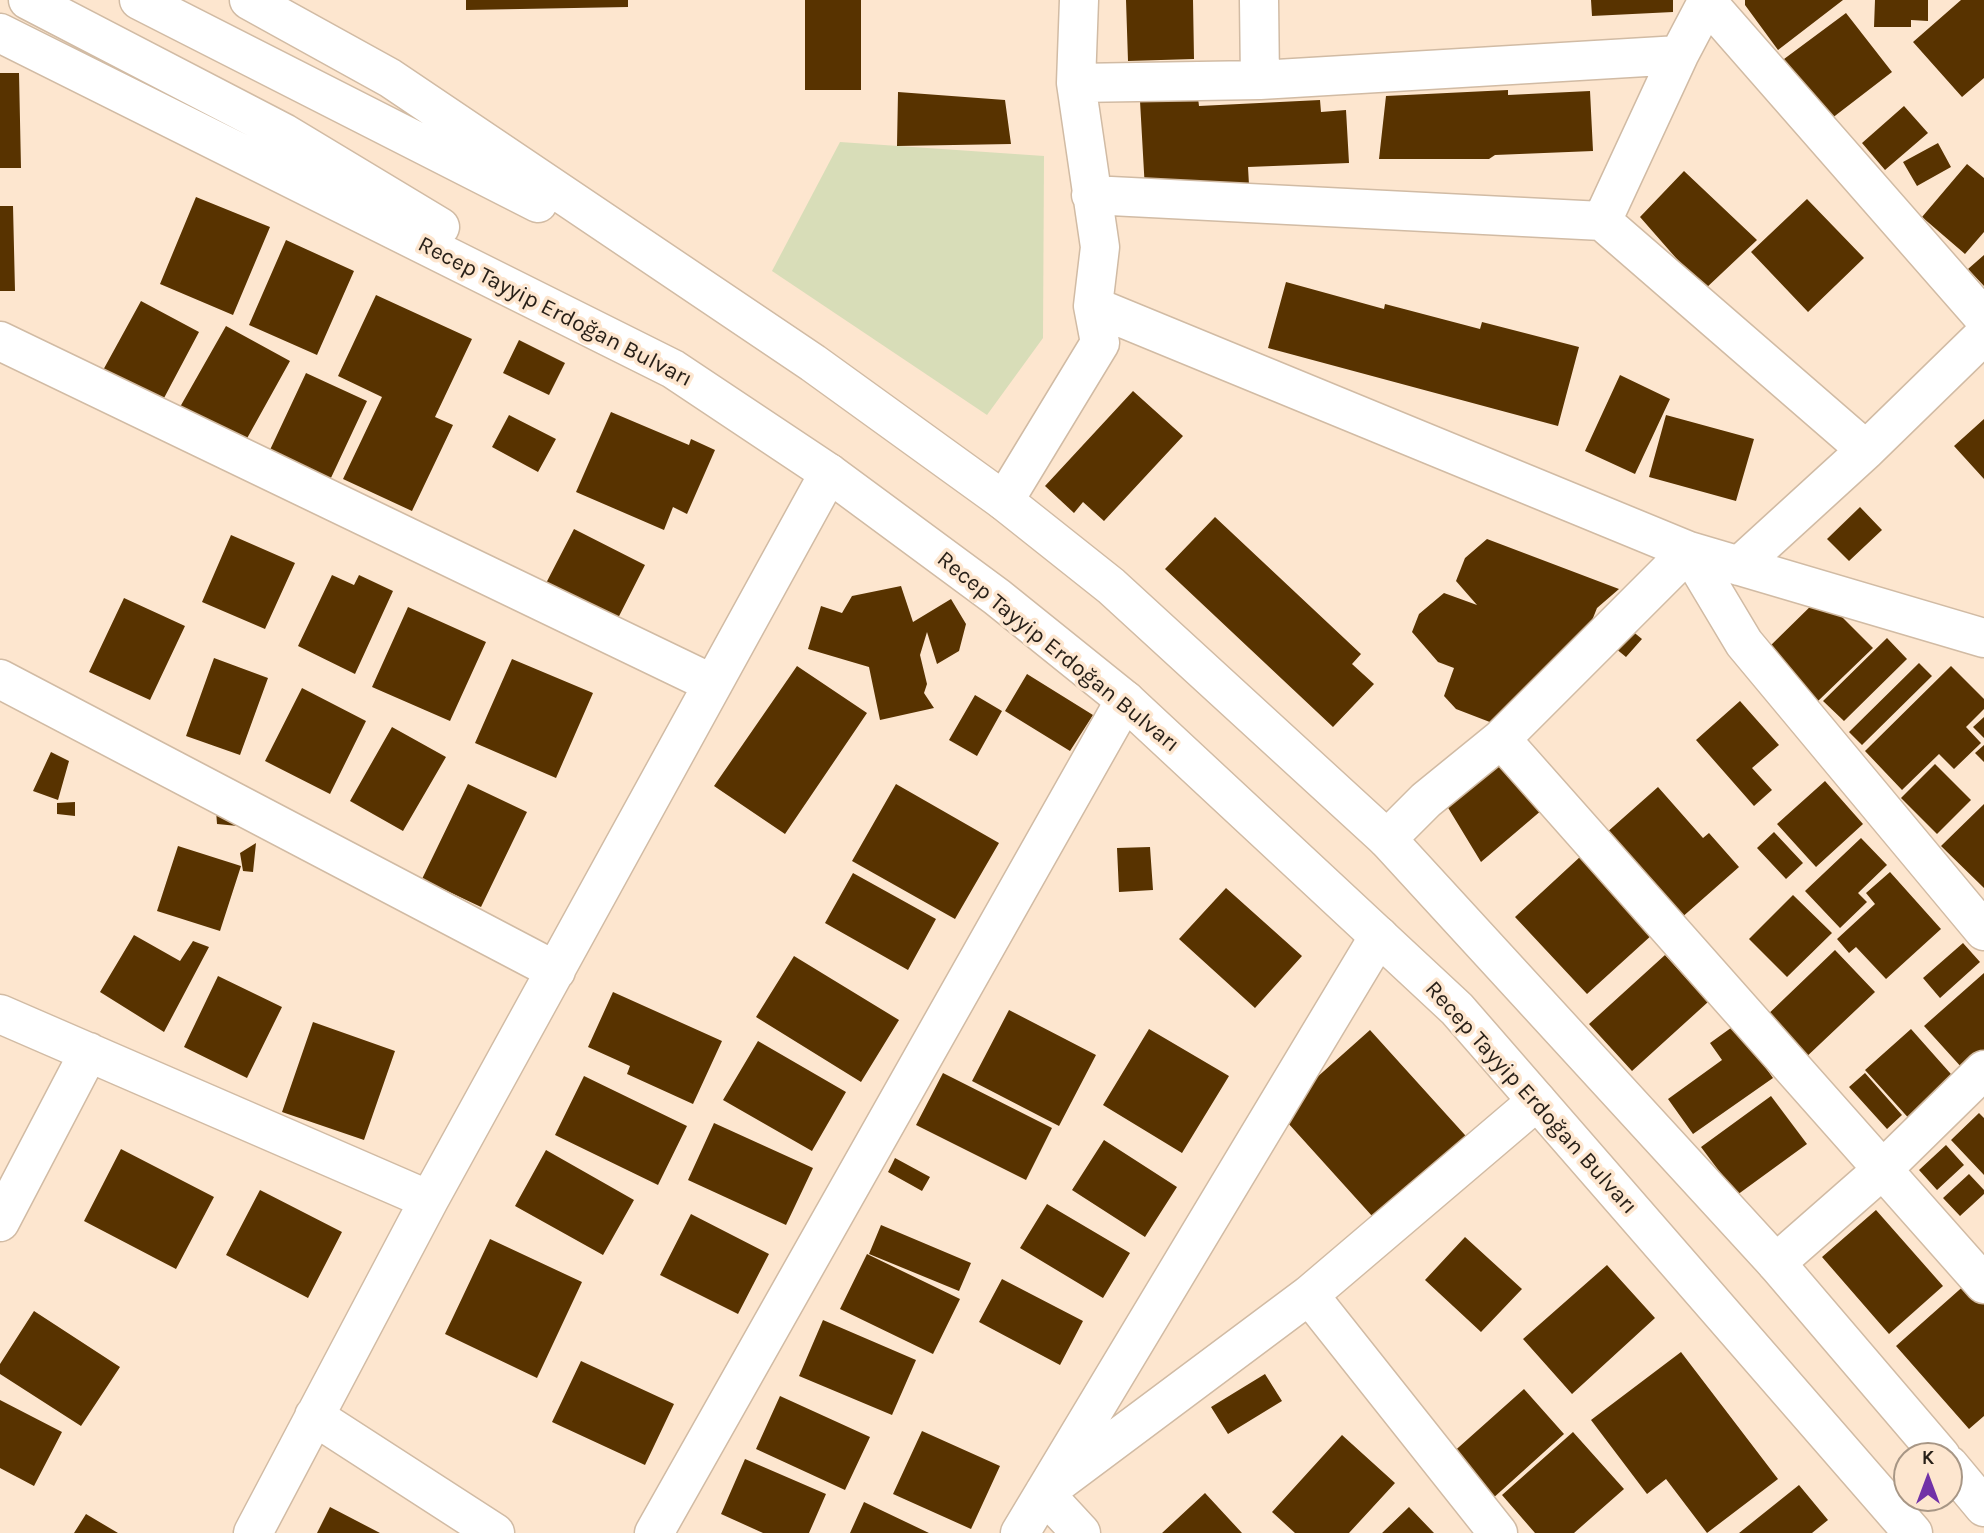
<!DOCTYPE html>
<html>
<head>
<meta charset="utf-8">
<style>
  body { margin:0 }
  #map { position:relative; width:1984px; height:1533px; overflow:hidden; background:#fde6cf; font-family:Karla,sans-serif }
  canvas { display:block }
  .north { position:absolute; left:1893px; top:1442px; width:70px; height:70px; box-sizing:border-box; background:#fde6cf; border:2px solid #a79685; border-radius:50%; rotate:0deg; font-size:19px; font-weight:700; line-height:28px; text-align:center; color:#271f17 }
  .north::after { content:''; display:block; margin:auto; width:24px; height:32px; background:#7132a7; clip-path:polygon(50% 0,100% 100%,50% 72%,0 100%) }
</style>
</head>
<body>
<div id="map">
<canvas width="1984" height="1533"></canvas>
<div class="north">K</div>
</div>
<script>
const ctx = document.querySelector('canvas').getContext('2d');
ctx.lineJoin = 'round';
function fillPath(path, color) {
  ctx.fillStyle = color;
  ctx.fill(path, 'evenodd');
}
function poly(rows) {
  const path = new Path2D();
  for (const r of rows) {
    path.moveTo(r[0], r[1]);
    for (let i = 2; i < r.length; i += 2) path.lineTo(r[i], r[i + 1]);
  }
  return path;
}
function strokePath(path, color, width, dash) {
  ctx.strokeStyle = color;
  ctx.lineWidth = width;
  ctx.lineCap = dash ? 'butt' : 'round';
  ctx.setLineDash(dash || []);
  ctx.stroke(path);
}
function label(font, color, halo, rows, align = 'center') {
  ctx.font = font + ' Karla,sans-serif';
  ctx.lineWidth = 7;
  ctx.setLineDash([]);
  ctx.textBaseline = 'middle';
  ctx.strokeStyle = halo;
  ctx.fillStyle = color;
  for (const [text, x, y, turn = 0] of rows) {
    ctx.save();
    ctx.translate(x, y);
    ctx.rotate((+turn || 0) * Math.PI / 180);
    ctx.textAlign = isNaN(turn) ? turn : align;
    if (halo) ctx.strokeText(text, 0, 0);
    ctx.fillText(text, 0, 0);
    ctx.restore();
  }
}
fillPath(poly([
  [840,142,1044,156,1043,338,987,415,772,271]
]), '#d8ddb8');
fillPath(poly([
  [466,0,628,0,628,7,466,10],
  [805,0,861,0,861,90,805,90],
  [1126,0,1193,0,1194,59,1128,61],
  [1591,0,1673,0,1673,12,1592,16],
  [1745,0,1843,0,1778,50,1745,5],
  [1875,0,1928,0,1928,21,1911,20,1911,27,1874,27],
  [1961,0,1984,0,1984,78,1962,97,1913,42],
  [1846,13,1892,72,1827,122,1780,62],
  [0,73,19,73,21,168,0,168],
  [1508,90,1508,95,1590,91,1593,151,1495,155,1489,159,1379,159,1386,96],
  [898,92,1005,100,1011,144,897,146],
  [1198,98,1199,106,1320,100,1321,112,1346,110,1349,163,1248,167,1249,185,1145,190,1140,101],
  [1904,106,1928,133,1885,170,1862,143],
  [1938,143,1951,167,1917,186,1903,162],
  [1967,164,1984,178,1984,232,1965,254,1922,217],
  [1684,171,1757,240,1704,290,1640,217],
  [196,197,270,227,233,315,160,284],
  [1807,199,1864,258,1808,312,1751,252],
  [0,206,13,206,15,291,0,291],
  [286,240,354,271,317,355,249,325],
  [1984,255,1984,286,1968,269],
  [1286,282,1384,309,1385,304,1480,329,1482,322,1579,347,1558,426,1268,348],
  [376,295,472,339,435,417,453,425,412,511,343,479,382,397,338,376],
  [141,301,199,332,155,415,96,383],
  [226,326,290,361,245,442,180,407],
  [519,340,565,363,549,395,503,373],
  [306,373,367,401,330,480,269,452],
  [1620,375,1670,399,1635,474,1585,451],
  [1133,391,1183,436,1104,521,1083,502,1074,513,1045,486],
  [611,412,689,445,691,439,715,450,687,514,673,507,664,530,576,492],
  [509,415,556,439,538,472,492,447],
  [1666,415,1754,439,1736,501,1649,477],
  [1984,419,1984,479,1954,446],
  [1860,507,1882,530,1849,561,1827,539],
  [1215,517,1361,654,1352,664,1374,684,1333,727,1165,569],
  [574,529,645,565,613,628,542,591],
  [231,535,295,563,265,629,202,602],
  [1487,539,1619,589,1597,608,1587,633,1495,724,1456,709,1444,696,1454,668,1438,662,1412,632,1419,614,1444,593,1477,605,1456,581,1465,558],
  [332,575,354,585,359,575,393,591,355,674,298,646],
  [901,586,913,622,951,599,966,624,959,651,937,664,927,632,920,655,927,684,924,693,934,708,880,720,869,667,808,649,821,606,842,613,852,596],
  [1821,596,1873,648,1818,701,1766,650],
  [124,598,185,626,150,700,89,672],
  [408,607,486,642,450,721,372,687],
  [1631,630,1642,639,1626,657,1615,648],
  [1887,638,1907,659,1844,721,1823,701],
  [214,658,268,678,240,755,186,736],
  [512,659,593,693,556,778,475,743],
  [1919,663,1932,676,1862,745,1849,732],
  [797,666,867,713,785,834,714,786],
  [1951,666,1984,699,1984,709,1966,727,1981,743,1954,769,1939,754,1902,790,1865,751],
  [1027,674,1093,715,1070,751,1005,711],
  [302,688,366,721,330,794,265,761],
  [975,695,1002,711,977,756,949,740],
  [1740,701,1779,745,1752,768,1772,790,1754,806,1696,740],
  [1984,717,1984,738,1973,727],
  [392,727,446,757,403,831,350,801],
  [1984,745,1984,762,1975,753],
  [51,752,69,761,58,800,33,791],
  [1505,756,1549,804,1481,862,1447,806],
  [1935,764,1971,800,1937,834,1901,798],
  [1825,781,1863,824,1816,867,1777,824],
  [468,784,527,812,481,907,422,879],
  [896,784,999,843,955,919,852,861],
  [1658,787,1703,838,1709,833,1739,867,1680,919,1605,834],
  [75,802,75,816,57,814,57,803],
  [1984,804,1984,888,1941,846],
  [216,810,239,813,238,826,217,824],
  [1774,832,1803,863,1786,879,1757,848],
  [1861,838,1887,865,1858,893,1867,902,1840,928,1805,891],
  [256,843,253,872,243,871,240,853],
  [178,846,241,866,220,931,157,911],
  [1150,847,1153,890,1119,892,1117,848],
  [1581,856,1653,934,1587,994,1515,917],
  [1890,872,1941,929,1886,979,1856,947,1849,953,1837,939,1875,904,1866,893],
  [853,873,936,919,908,970,825,923],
  [1226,888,1302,956,1255,1008,1179,939],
  [1793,895,1832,933,1787,977,1749,939],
  [134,935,180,961,193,941,209,947,164,1032,100,992],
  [1963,943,1980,962,1940,998,1923,978],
  [1835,950,1875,992,1802,1061,1762,1020],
  [1665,955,1708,1002,1632,1071,1589,1024],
  [794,956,899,1020,861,1082,756,1017],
  [1984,973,1984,1051,1963,1069,1924,1026],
  [218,976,282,1007,247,1078,184,1047],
  [613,992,722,1041,693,1104,627,1074,630,1066,588,1047],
  [1009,1010,1096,1055,1059,1126,972,1081],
  [313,1022,395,1051,364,1140,282,1112],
  [1735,1025,1773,1078,1693,1134,1668,1099,1722,1060,1710,1043],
  [1149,1029,1229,1076,1182,1153,1103,1105],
  [1911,1029,1958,1082,1913,1123,1865,1070],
  [1370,1030,1474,1145,1382,1227,1278,1112],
  [758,1041,846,1092,812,1151,723,1100],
  [943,1073,1052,1128,1026,1180,916,1125],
  [1865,1073,1902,1115,1887,1129,1849,1087],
  [584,1076,687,1126,658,1185,555,1135],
  [1771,1096,1807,1144,1737,1195,1701,1147],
  [1979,1113,1984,1118,1984,1175,1951,1140],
  [714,1123,813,1168,786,1225,688,1180],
  [1104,1140,1177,1187,1145,1237,1072,1190],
  [1946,1145,1964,1165,1937,1190,1919,1170],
  [121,1149,214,1197,176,1269,84,1221],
  [546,1150,634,1200,603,1255,515,1206],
  [895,1158,930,1177,922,1191,888,1172],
  [1969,1174,1984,1190,1984,1194,1960,1216,1943,1198],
  [260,1190,342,1232,308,1298,226,1255],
  [1047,1204,1130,1253,1103,1298,1020,1248],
  [1876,1210,1943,1286,1889,1334,1822,1257],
  [691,1214,769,1254,738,1314,660,1275],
  [881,1225,971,1263,959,1291,869,1254],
  [1465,1237,1522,1289,1481,1332,1425,1280],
  [490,1239,582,1282,537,1378,445,1334],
  [867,1254,960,1299,933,1354,840,1309],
  [1607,1265,1655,1318,1572,1394,1523,1339],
  [1002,1279,1083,1321,1060,1365,979,1322],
  [1967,1283,1984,1302,1984,1416,1969,1429,1896,1346],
  [34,1311,120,1367,81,1426,0,1374,0,1364],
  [823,1320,916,1360,892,1415,799,1376],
  [1681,1352,1778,1479,1707,1533,1666,1479,1647,1494,1591,1420],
  [581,1361,674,1404,645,1465,552,1422],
  [1265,1374,1282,1401,1228,1434,1211,1407],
  [1524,1389,1564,1434,1491,1500,1450,1455],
  [780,1396,870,1437,845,1490,756,1449],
  [0,1400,62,1432,34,1486,0,1468],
  [922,1431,1000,1466,971,1529,893,1494],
  [1573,1432,1624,1489,1574,1533,1535,1533,1502,1495],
  [1342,1435,1395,1483,1349,1533,1295,1533,1272,1512],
  [745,1459,826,1494,809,1533,763,1533,721,1514],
  [1799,1485,1828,1520,1812,1533,1739,1533],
  [1205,1493,1242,1533,1162,1533],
  [864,1502,929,1533,850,1533],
  [330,1507,380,1533,317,1533],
  [1409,1507,1434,1533,1382,1533],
  [86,1514,118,1533,74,1533]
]), '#583300');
const street = poly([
  [1259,0,1260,80],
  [1708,3,1984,318],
  [1076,83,1260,80,1679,55],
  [1091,195,1602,221,1866,450],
  [1602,221,1679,55,1708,0],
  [1093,306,1689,551,1984,638],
  [0,341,713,684],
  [1004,501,1100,343,1093,306,1100,247,1076,83,1079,0],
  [1739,566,1866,450,1984,335],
  [0,679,556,971],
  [1501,739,1984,1284],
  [1387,839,1426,800,1501,739,1689,551,1744,643,1984,931],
  [0,1014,429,1200],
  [0,1222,89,1052],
  [1776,1263,1882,1170,1984,1070],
  [1309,1295,1498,1533],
  [314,1416,495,1533],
  [253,1533,429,1200,829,473],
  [654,1533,1125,700],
  [1020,1533,1379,936],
  [1081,1533,1044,1493,1309,1295,1537,1101]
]);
const secondary = poly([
  [28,0,284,133,440,227],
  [139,0,538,203],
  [249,0,390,78,813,363,1004,501,1111,586,1387,839,1776,1263,1941,1456],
  [0,33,673,369,829,473,997,597,1125,700,1457,1009,1913,1533],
  [1949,1465,1984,1507]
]);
strokePath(street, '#d1bba4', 41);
strokePath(secondary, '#d1bba4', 41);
strokePath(street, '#fff', 38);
strokePath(secondary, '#fff', 38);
label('23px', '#271f17', '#fde6cf', [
  ["Recep Tayyip Erdoğan Bulvarı",555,312,27],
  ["Recep Tayyip Erdoğan Bulvarı",1058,652,39],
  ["Recep Tayyip Erdoğan Bulvarı",1531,1098,48]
]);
</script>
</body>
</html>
